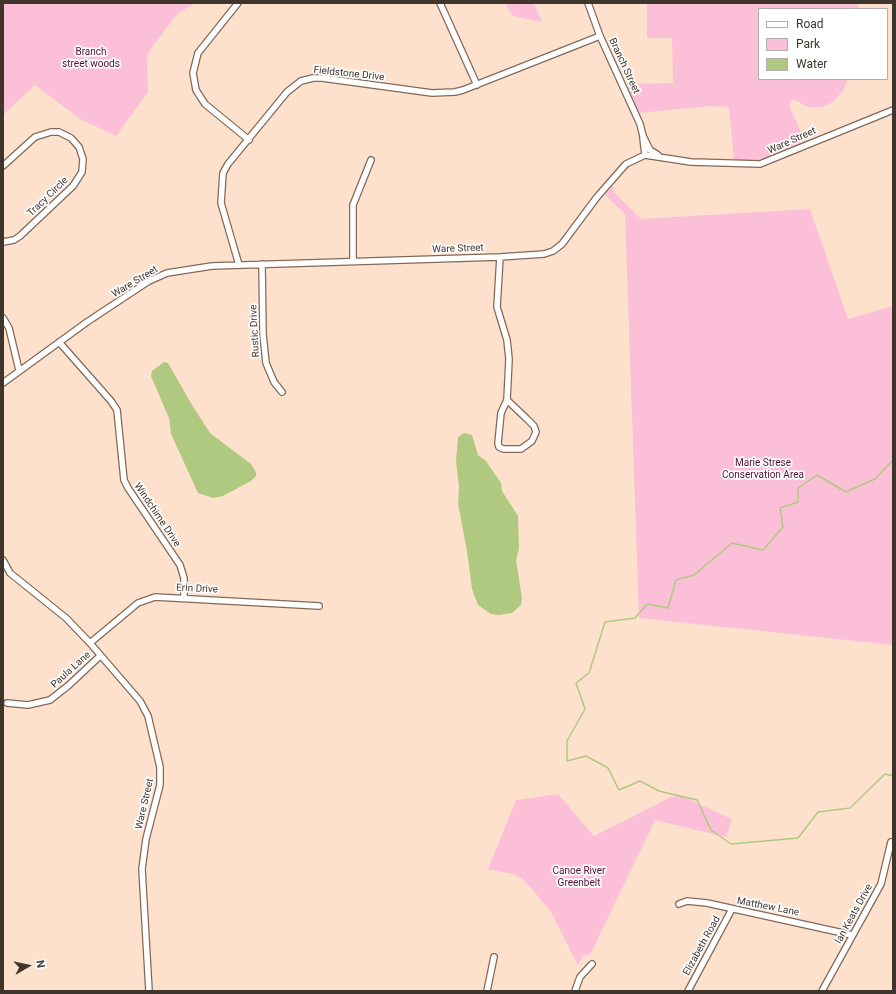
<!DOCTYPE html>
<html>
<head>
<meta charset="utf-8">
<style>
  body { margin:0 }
  #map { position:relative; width:896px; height:994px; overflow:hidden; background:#fee1cc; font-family:Roboto,sans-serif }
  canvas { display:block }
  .frame { position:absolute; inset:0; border:4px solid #40352d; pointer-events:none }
  .legend { position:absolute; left:758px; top:8px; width:130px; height:72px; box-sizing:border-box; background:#fff; border:1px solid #b3aeab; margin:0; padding:5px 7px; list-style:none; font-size:12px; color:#40352d }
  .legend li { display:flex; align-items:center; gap:8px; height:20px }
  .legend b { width:20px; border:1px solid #b3aeab }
  .north { position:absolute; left:8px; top:946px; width:40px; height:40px; -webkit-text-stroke:3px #fff; paint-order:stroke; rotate:81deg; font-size:11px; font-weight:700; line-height:16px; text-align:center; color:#40352d }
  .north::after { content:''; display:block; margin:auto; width:14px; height:18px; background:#40352d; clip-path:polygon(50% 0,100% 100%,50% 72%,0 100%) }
</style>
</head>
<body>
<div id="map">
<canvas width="896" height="994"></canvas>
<div class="frame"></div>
<ul class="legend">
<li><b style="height:5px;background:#fff"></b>Road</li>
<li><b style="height:11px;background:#fcbfd8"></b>Park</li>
<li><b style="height:11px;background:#b0c980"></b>Water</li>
</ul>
<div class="north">N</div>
</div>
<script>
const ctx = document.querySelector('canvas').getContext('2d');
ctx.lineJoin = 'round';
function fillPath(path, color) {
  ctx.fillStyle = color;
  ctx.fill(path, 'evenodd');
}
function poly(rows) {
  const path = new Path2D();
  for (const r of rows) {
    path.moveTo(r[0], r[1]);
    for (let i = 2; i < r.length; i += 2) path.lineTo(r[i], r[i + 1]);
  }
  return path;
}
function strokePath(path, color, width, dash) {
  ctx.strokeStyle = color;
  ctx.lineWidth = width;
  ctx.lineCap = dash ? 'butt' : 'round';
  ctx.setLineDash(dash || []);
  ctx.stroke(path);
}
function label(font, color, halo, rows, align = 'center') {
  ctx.font = font + ' Roboto,sans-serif';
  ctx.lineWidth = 3.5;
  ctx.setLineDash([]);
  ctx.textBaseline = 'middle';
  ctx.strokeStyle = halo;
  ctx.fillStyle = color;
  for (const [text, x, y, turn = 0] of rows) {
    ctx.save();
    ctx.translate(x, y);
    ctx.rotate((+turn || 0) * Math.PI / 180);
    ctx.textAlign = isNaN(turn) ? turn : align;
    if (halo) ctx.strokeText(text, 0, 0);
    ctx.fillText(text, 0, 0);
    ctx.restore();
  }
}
fillPath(poly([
  [3,3,195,3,176,15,147,54,148,92,116,136,80,119,35,85,3,115],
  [505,3,534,3,542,22,513,16],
  [647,3,857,3,859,9,759,9,759,79,848,79,844,89,833,102,822,107,808,107,793,99,789,105,805,141,765,159,754,161,734,160,729,107,712,106,639,113,627,84,673,83,672,38,647,38],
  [613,186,614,192,641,219,810,209,848,319,893,306,893,645,639,618,625,214,605,195],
  [558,794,594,836,677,794,732,819,726,837,655,820,591,953,583,956,578,965,551,912,526,882,516,875,488,869,516,800]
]), '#fcbfd8');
fillPath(poly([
  [164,362,168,363,192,405,210,433,251,464,256,472,256,476,251,481,223,496,213,498,198,493,171,434,169,418,151,376,152,371],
  [464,433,472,435,478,455,486,461,501,483,502,491,518,516,519,549,516,560,522,598,521,605,512,613,499,615,491,614,478,605,472,589,467,551,458,504,459,487,456,461,458,437]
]), '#b0c980');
strokePath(poly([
  [893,460,875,479,846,492,817,475,798,488,798,502,780,508,783,527,763,550,732,543,694,575,676,580,668,608,647,604,635,618,605,622,589,673,576,683,585,709,567,741,567,761,586,756,608,768,619,790,640,781,659,791,697,800,711,830,731,844,798,838,818,812,850,808,885,774,893,776]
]), '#b0c980', 1.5);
const street = poly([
  [238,3,198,53,193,73,196,90,205,104,249,140],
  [440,3,477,85],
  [588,3,600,36,640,124,643,136,650,150,658,155],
  [643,138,645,155],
  [3,166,35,137,51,132,59,132,71,138,79,147,83,159,82,172,73,186,20,236,14,240,3,242],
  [500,257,497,307,507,340,509,359,507,400,501,413,498,443,499,447,503,449,521,449,532,441,536,432,534,426,527,419,507,400],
  [353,261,353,205,371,160],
  [262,264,263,334,266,363,274,382,282,392],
  [239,265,221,203,223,173,228,164,287,92,301,81,313,78,322,78,432,93,455,92,463,90,600,36],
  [3,318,9,328,19,370],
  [59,342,111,401,117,410,124,480,128,488,180,565,184,578,184,597],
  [3,383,87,322,149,281,167,273,212,266,500,257,544,254,553,251,562,244,597,197,626,164,645,155,691,162,760,164,893,110],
  [3,560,10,573,66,618,90,643,140,701,148,716,160,767,160,785,146,839,142,869,149,991],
  [90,643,138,603,155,597,319,606],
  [7,703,28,705,50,700,69,685,100,656],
  [679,904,687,901,707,903,852,935],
  [487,991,494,957],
  [575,991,580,977,592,964],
  [688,991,732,909],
  [822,991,881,884,891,842]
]);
strokePath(street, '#826957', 8);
strokePath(street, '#fff', 5.5);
label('10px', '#520f34', '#fff', [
  ["Branch",91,52],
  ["street woods",91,64],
  ["Marie Strese",763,463],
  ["Conservation Area",763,475],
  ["Canoe River",579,871],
  ["Greenbelt",579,883]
]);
label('10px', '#40352d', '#fff', [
  ["Branch Street",624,66,65],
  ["Fieldstone Drive",349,74,6],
  ["Ware Street",792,141,-24],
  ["Tracy Circle",48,197,-44],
  ["Ware Street",458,249,-2],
  ["Ware Street",135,282,-31],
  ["Rustic Drive",255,331,-93],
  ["Windchime Drive",157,515,56],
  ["Erin Drive",197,589,3],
  ["Paula Lane",71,670,-42],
  ["Ware Street",145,804,-77],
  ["Matthew Lane",768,907,11],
  ["Ian Keats Drive",854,914,-61],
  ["Elizabeth Road",702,946,-61]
]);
</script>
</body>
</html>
